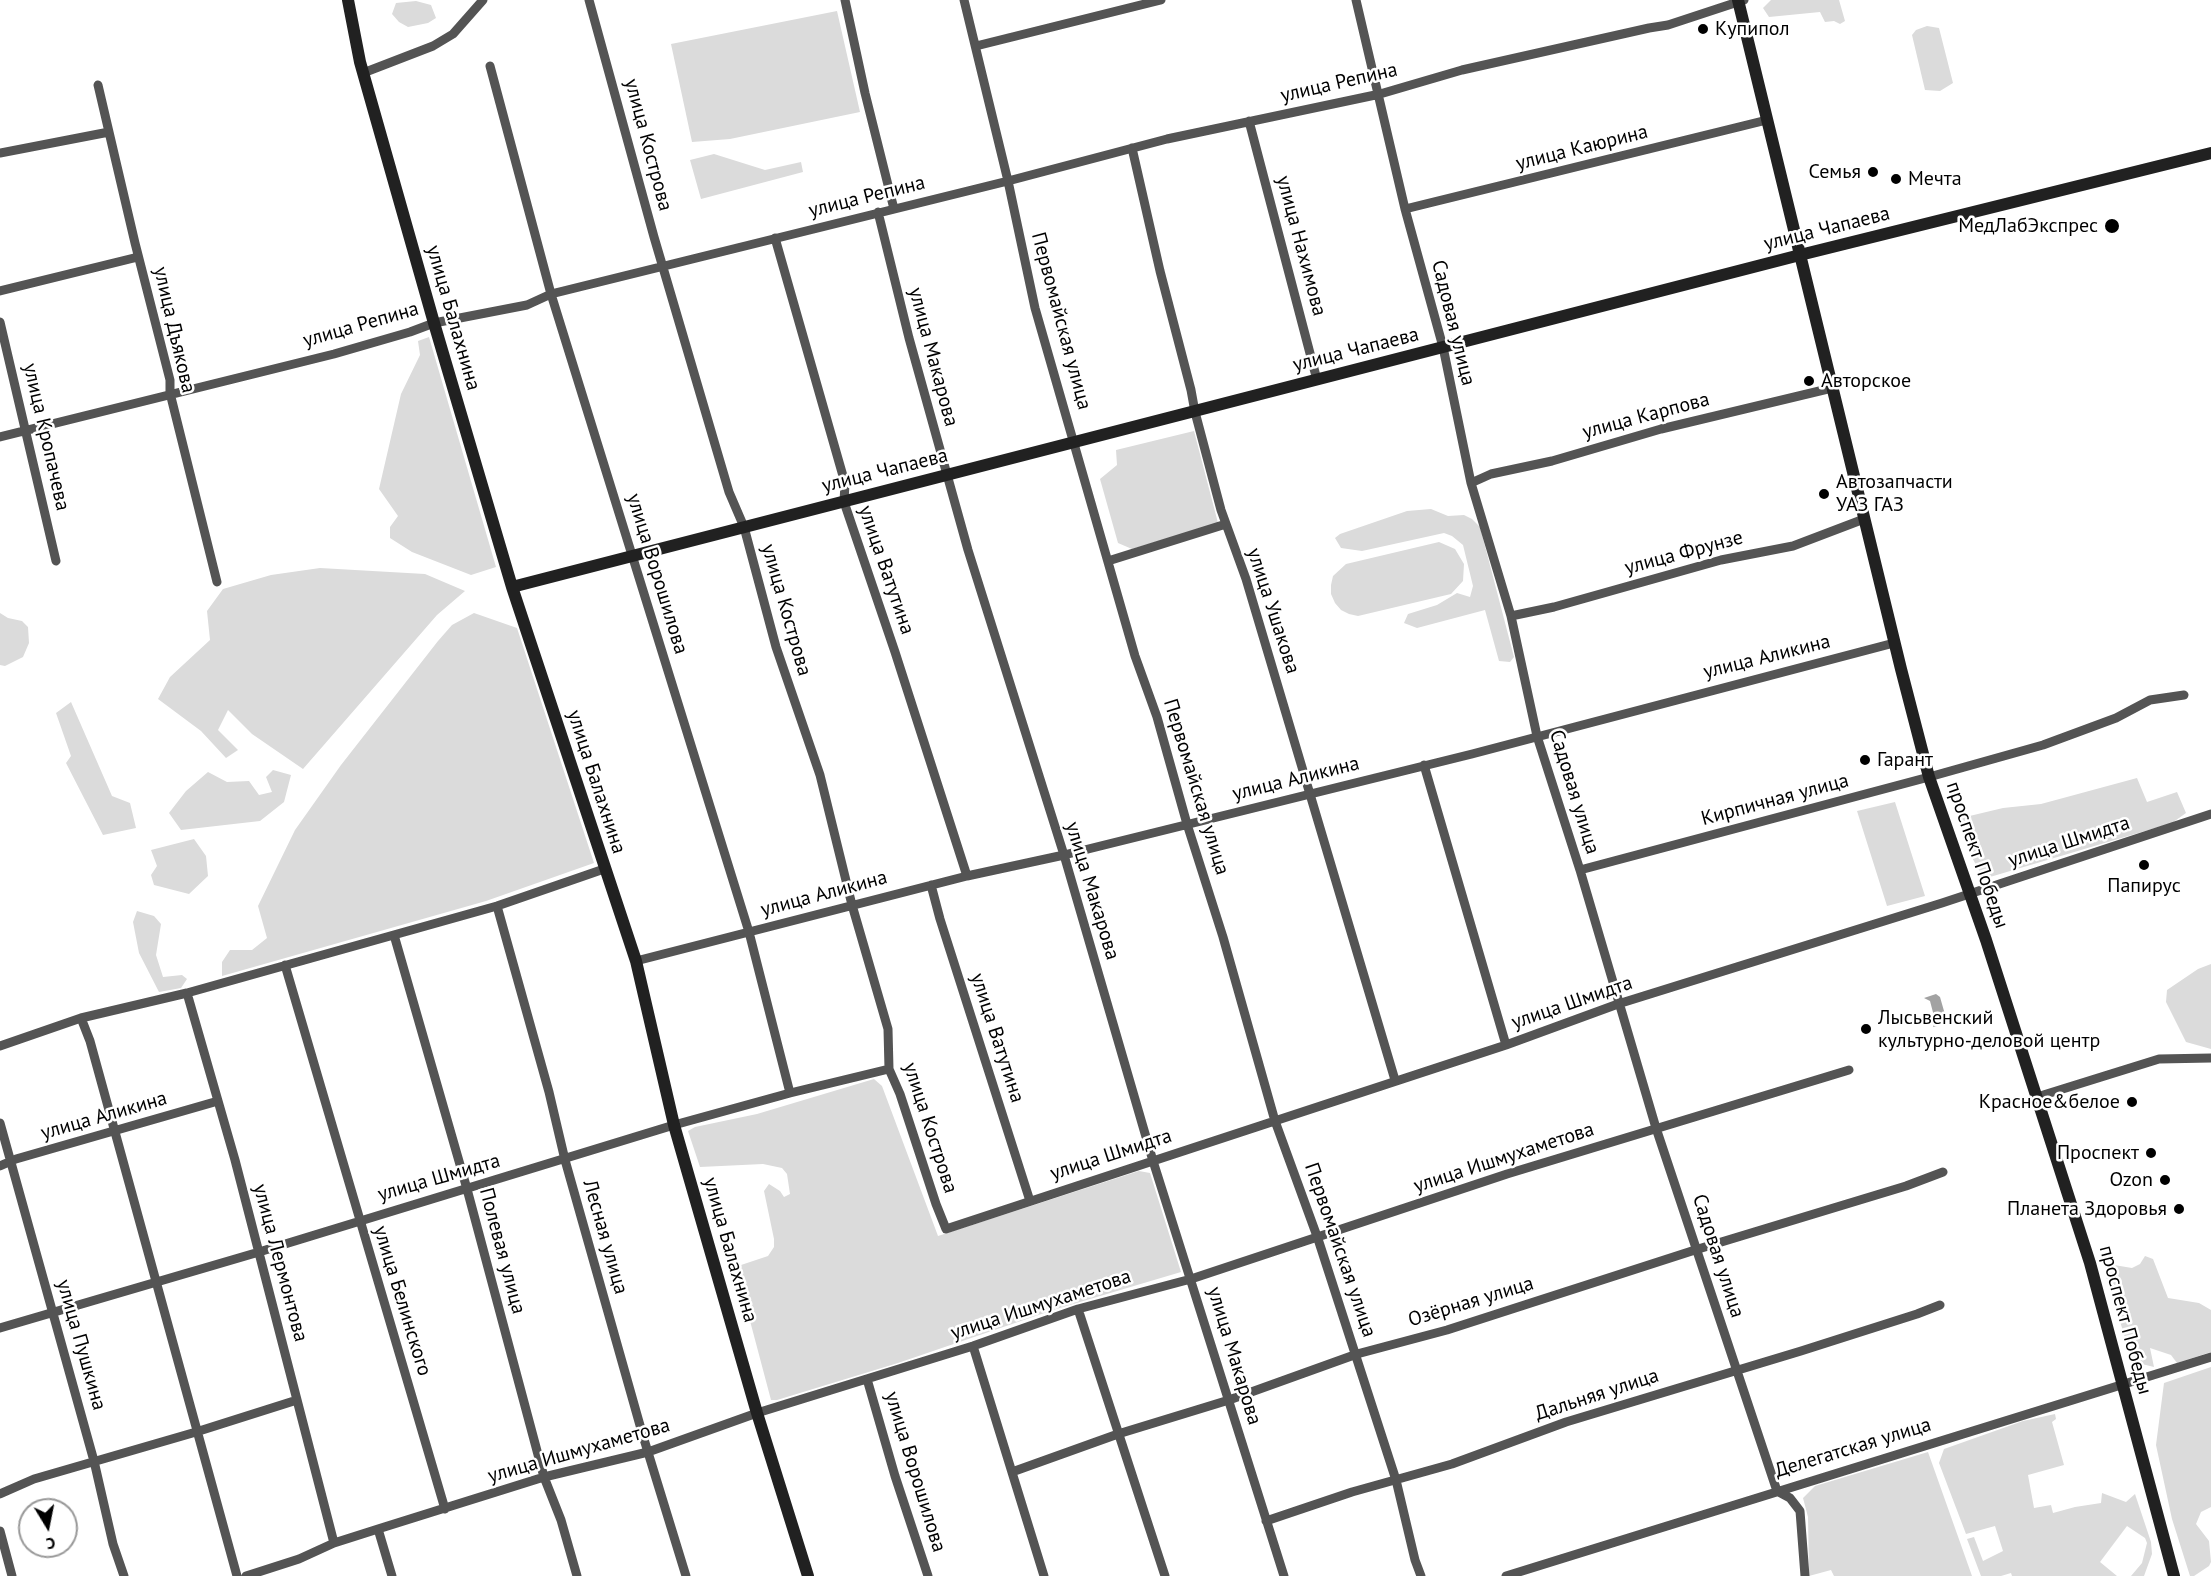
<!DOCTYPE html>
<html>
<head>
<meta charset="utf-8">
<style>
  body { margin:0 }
  #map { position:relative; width:2211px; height:1576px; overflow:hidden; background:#fff; font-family:"PT Sans",sans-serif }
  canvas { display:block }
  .north { position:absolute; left:18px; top:1498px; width:60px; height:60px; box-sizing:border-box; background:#fff; border:2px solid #999; border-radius:50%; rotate:170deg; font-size:16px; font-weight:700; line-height:24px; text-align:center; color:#000 }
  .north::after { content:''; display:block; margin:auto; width:21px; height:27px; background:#000; clip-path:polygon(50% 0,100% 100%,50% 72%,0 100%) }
</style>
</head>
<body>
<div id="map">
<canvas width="2211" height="1576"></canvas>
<div class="north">С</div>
</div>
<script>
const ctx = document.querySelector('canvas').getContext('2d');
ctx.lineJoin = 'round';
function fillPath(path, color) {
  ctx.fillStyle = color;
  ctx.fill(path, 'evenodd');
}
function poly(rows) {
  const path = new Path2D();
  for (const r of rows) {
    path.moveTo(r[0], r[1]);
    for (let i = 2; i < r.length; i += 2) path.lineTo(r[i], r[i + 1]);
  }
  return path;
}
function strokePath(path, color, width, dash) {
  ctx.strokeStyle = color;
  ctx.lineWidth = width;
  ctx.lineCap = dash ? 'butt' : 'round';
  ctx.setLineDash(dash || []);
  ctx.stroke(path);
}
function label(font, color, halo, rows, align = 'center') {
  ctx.font = font + ' "PT Sans",sans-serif';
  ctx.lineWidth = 5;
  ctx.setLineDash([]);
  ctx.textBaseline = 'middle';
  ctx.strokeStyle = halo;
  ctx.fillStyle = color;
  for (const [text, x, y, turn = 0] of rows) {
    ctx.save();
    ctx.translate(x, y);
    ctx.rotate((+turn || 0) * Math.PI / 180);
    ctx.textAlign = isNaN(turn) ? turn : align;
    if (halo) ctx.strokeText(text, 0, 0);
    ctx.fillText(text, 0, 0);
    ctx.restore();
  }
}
fillPath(poly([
  [1771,0,1839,0,1845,21,1840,24,1834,21,1825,22,1820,12,1769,17,1763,8],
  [416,1,431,5,436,18,428,23,408,27,399,22,392,14,396,3],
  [837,11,860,112,730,139,692,142,671,44],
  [1927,26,1939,28,1953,83,1940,91,1925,90,1912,35,1916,30],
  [714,154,765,170,801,162,803,172,701,199,690,160],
  [429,337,496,567,471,575,412,552,390,538,390,527,398,516,379,489,401,394,420,355,418,341],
  [1194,431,1218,523,1132,549,1118,543,1100,479,1117,465,1116,450],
  [1431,509,1448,516,1464,515,1472,519,1480,527,1514,657,1510,662,1499,661,1485,610,1417,628,1404,623,1408,614,1437,605,1457,593,1470,597,1473,586,1463,545,1452,536,1444,533,1362,551,1341,548,1335,538,1340,534,1407,511],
  [1439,542,1455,549,1464,564,1463,581,1451,594,1358,616,1349,614,1341,610,1335,603,1331,594,1331,585,1333,576,1346,564],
  [320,568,425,574,465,591,437,615,303,769,252,734,228,710,218,730,238,750,226,758,201,731,158,699,170,677,210,640,207,611,223,589,271,575],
  [0,613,8,618,22,621,28,627,29,643,23,657,5,666,0,665],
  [474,613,517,628,594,863,486,901,222,976,222,962,230,950,252,950,267,938,258,906,295,830,341,765,438,641,452,625],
  [71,702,112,796,130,803,136,828,103,835,66,763,71,756,56,713],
  [273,770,291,775,284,802,260,821,181,830,169,813,186,791,208,772,227,782,249,781,259,795,272,792,266,777],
  [2137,778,2147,802,2177,792,2186,813,2172,823,1990,877,1980,872,1969,852,1957,819,2003,808,2041,804],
  [1895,802,1925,896,1887,906,1857,811],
  [194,839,206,856,208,876,189,894,154,885,151,875,157,866,151,850],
  [137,911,154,916,161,924,156,955,163,977,182,975,187,979,181,988,159,992,139,953,133,922],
  [2211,964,2211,1049,2186,1042,2166,1002,2167,990,2198,969],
  [874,1079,882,1086,938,1236,1139,1171,1150,1173,1181,1272,1053,1310,898,1363,777,1400,771,1400,736,1268,741,1265,768,1256,774,1247,774,1239,764,1191,769,1184,780,1191,784,1197,790,1194,787,1174,782,1168,763,1164,700,1167,688,1131,695,1127,757,1114],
  [2145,1256,2153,1259,2168,1298,2199,1303,2211,1310,2211,1352,2177,1363,2171,1355,2150,1348,2154,1367,2142,1364,2131,1357,2105,1273,2114,1265,2132,1268,2140,1264],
  [2211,1367,2211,1507,2201,1512,2196,1524,2209,1541,2211,1562,2209,1566,2194,1576,2190,1576,2172,1519,2156,1445,2164,1383],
  [2055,1414,2056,1419,2052,1422,2064,1465,2028,1475,2034,1508,2051,1505,2053,1513,2075,1507,2101,1503,2102,1493,2126,1502,2135,1494,2151,1542,2152,1554,2144,1576,2131,1576,2142,1563,2147,1543,2145,1538,2127,1526,2100,1562,2117,1576,2012,1576,2011,1573,2001,1576,1981,1576,1967,1539,1974,1537,1983,1561,2003,1551,1995,1526,1966,1534,1939,1463,1944,1449,2023,1421],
  [1928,1452,1972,1576,1834,1576,1831,1570,1809,1576,1808,1517,1803,1498,1815,1486]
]), '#dbdbdb');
fillPath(poly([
  [1936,994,1940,997,1946,1018,1945,1024,1933,1027,1935,1020,1930,1001,1924,998]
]), '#a2a2a2');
strokePath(poly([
  [589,0,654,237,729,492,744,527,776,647,820,775,852,905,888,1029,889,1069,900,1094,936,1204,946,1229,1506,1045,1618,1004,1942,903,2211,814],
  [845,0,865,93,894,209],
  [964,0,1008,181,1035,308,1135,656,1157,717,1187,824,1223,937,1275,1121,1318,1239,1396,1480,1415,1560,1421,1576],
  [1356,0,1405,209,1443,347,1471,483,1511,616,1537,736,1580,870,1656,1128,1777,1491,1790,1498,1800,1511,1805,1576],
  [976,46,1161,0],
  [490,66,551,294,749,932,790,1093],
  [363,73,433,46,453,34,483,0],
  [98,85,135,243,170,380,170,393,217,582],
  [1249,121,1317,380],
  [1132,148,1160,271,1191,390,1195,412,1221,510,1246,579,1395,1080],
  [0,153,109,132],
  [1405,209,1767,120],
  [878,212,909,338,968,550,1064,855,1153,1161,1284,1576],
  [775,238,845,483,844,502,895,652,967,876],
  [0,291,138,257],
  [0,322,56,561],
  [0,437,334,354,410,332,434,323,527,305,551,294,1008,181,1167,139,1380,94,1462,70,1649,28,1668,25,1744,0],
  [1471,483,1491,474,1552,461,1661,429,1832,388],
  [1108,561,1226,524],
  [1511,616,1554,607,1721,560,1793,546,1864,519],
  [1424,765,1506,1045],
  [1580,870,1929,777,2043,745,2116,718,2150,700,2184,695],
  [931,885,940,919,1030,1201],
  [497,906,549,1092,565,1160,643,1436,686,1576],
  [394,935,467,1189,544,1477,561,1520,577,1576],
  [636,961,967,876,1064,855,1472,754,1894,643],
  [285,965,445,1509],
  [187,993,235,1160,334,1543],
  [81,1018,90,1041,237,1576],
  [0,1046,81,1018,187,993,497,906,604,869],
  [2037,1097,2159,1059,2211,1058],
  [0,1123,94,1461,113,1544,124,1576],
  [0,1166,16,1159,218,1101],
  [1078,1309,1165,1576],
  [0,1328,259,1252,674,1125,790,1093,889,1069],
  [973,1346,1044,1576],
  [867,1379,895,1476,928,1576],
  [1012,1472,1118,1434,1229,1400,1357,1354,1447,1330,1695,1250,1906,1186,1943,1172],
  [0,1494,34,1479,196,1432,297,1400],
  [1266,1521,1352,1492,1452,1464,1566,1422,1801,1351,1917,1314,1940,1305],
  [378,1529,392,1576],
  [0,1531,12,1576],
  [246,1576,299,1559,334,1543,378,1529,544,1477,648,1452,757,1413,973,1346,1078,1309,1191,1279,1507,1174,1849,1070],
  [1506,1576,2211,1357]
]), '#545454', 9);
strokePath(poly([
  [348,0,360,62,434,323,512,587,636,961,674,1125,757,1413,808,1576],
  [1738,0,1901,669,1929,777,1986,940,2090,1263,2174,1576],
  [512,587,1800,255,2211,153]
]), '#212121', 12);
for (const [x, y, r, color] of [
  [1703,29,6,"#000"],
  [1873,172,6,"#000"],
  [1896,179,6,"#000"],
  [2112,226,8,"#000"],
  [1809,381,6,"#000"],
  [1824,494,6,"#000"],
  [1865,760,6,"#000"],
  [2144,865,6,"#000"],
  [1866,1029,6,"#000"],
  [2132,1102,6,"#000"],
  [2151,1153,6,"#000"],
  [2165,1180,6,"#000"],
  [2179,1209,6,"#000"]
]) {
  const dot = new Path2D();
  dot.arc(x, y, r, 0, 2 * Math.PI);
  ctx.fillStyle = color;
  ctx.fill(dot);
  strokePath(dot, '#fff', 2);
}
label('20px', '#000', '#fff', [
  ["Купипол",1715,29],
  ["Семья",1861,172,"right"],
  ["Мечта",1908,179],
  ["МедЛабЭкспрес",2098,226,"right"],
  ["Авторское",1821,381],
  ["Автозапчасти",1836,482],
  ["УАЗ ГАЗ",1836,505],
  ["Гарант",1877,760],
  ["Папирус",2144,886,"center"],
  ["Лысьвенский",1878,1018],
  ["культурно-деловой центр",1878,1041],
  ["Красное&белое",2120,1102,"right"],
  ["Проспект",2139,1153,"right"],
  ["Ozon",2153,1180,"right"],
  ["Планета Здоровья",2167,1209,"right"]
], 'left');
label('20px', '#000', '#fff', [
  ["улица Репина",1339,83,-13],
  ["улица Кострова",648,145,75],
  ["улица Каюрина",1582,148,-14],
  ["улица Репина",867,197,-14],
  ["улица Чапаева",1827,229,-14],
  ["улица Нахимова",1301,246,75],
  ["улица Балахнина",453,318,74],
  ["Первомайская улица",1061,321,75],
  ["Садовая улица",1453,323,76],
  ["улица Репина",361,325,-16],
  ["улица Дъякова",174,330,77],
  ["улица Чапаева",1356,350,-14],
  ["улица Макарова",933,357,75],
  ["улица Карпова",1646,416,-15],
  ["улица Кропачева",46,437,77],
  ["улица Чапаева",885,471,-14],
  ["улица Фрунзе",1684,553,-15],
  ["улица Ватутина",886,570,71],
  ["улица Ворошилова",657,574,73],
  ["улица Кострова",786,610,74],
  ["улица Ушакова",1273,611,72],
  ["улица Аликина",1767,657,-14],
  ["улица Аликина",1296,779,-14],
  ["улица Балахнина",596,782,72],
  ["Первомайская улица",1196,787,73],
  ["Садовая улица",1574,792,73],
  ["Кирпичная улица",1775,800,-15],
  ["улица Шмидта",2069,842,-18],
  ["проспект Победы",1977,855,71],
  ["улица Макарова",1092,891,73],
  ["улица Аликина",824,894,-15],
  ["улица Шмидта",1572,1003,-19],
  ["улица Ватутина",997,1038,72],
  ["улица Аликина",104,1116,-16],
  ["улица Кострова",930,1128,72],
  ["улица Шмидта",1111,1155,-18],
  ["улица Ишмухаметова",1504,1158,-18],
  ["улица Шмидта",439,1178,-16],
  ["Лесная улица",605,1237,74],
  ["улица Балахнина",730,1250,74],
  ["Первомайская улица",1340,1250,71],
  ["Полевая улица",502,1251,75],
  ["Садовая улица",1718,1256,72],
  ["улица Лермонтова",280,1263,75],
  ["улица Белинского",402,1301,73],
  ["Озёрная улица",1471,1302,-17],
  ["улица Ишмухаметова",1041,1305,-18],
  ["проспект Победы",2125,1320,75],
  ["улица Пушкина",81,1345,74],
  ["улица Макарова",1234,1356,73],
  ["Дальняя улица",1597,1395,-18],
  ["Делегатская улица",1853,1448,-17],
  ["улица Ишмухаметова",579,1451,-16],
  ["улица Ворошилова",915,1472,73]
]);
</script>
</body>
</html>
